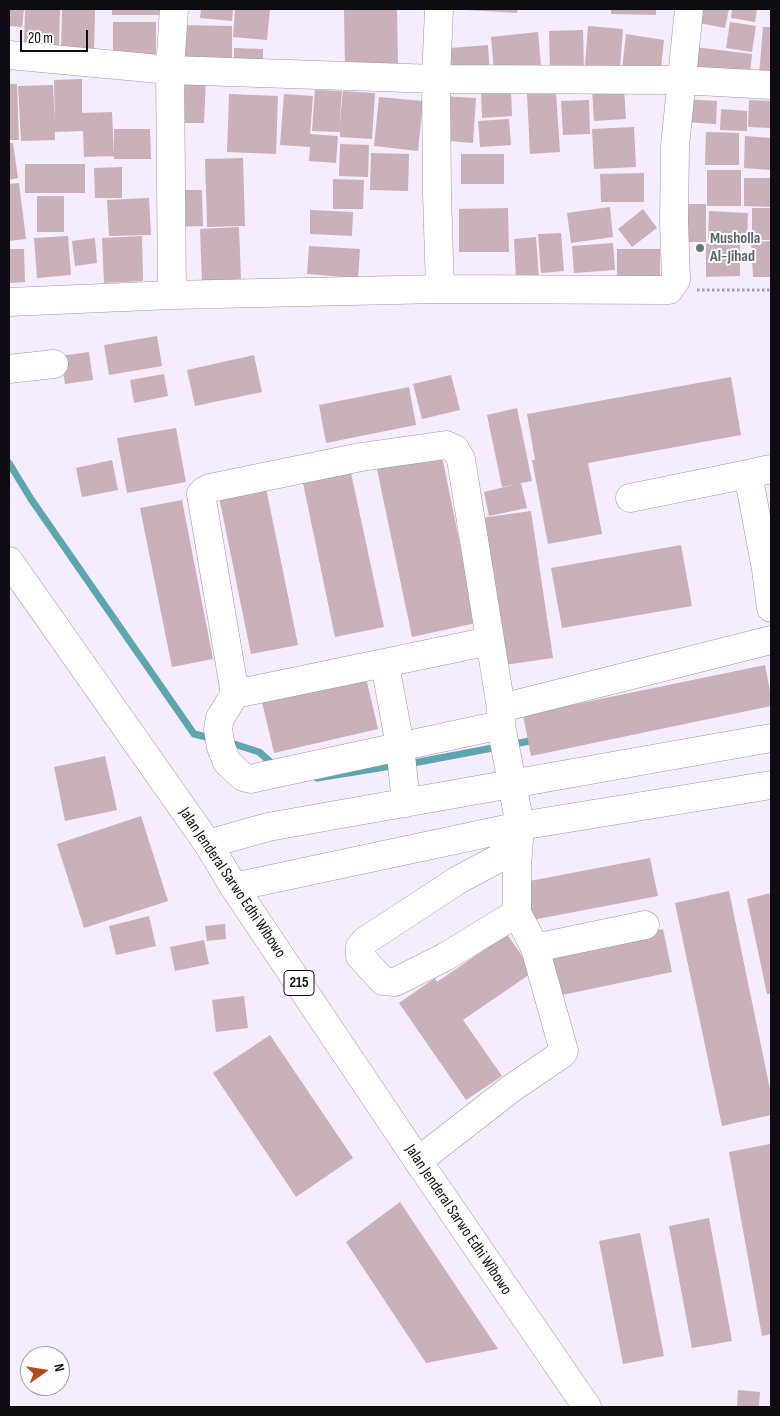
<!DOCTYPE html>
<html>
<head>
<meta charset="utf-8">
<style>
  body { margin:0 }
  #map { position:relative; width:780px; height:1416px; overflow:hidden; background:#f5ecfe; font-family:"Sofia Sans Condensed",sans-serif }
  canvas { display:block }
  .frame { position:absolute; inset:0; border:10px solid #0e0b12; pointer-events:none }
  .north { position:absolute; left:20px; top:1346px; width:50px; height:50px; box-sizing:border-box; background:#fdfdfd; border:1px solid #9d9c9f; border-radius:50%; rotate:77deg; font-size:14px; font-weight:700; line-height:20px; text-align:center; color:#0e0b12 }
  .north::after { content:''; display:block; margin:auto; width:18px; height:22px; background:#b04d18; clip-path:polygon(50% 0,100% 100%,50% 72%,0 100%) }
  .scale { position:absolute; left:20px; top:30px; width:68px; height:22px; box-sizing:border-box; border:2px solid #0e0b12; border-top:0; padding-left:6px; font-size:15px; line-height:18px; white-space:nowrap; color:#0e0b12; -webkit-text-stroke:4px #fdfdfd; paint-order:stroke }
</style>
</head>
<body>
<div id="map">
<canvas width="780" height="1416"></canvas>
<div class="frame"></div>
<div class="north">N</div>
<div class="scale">20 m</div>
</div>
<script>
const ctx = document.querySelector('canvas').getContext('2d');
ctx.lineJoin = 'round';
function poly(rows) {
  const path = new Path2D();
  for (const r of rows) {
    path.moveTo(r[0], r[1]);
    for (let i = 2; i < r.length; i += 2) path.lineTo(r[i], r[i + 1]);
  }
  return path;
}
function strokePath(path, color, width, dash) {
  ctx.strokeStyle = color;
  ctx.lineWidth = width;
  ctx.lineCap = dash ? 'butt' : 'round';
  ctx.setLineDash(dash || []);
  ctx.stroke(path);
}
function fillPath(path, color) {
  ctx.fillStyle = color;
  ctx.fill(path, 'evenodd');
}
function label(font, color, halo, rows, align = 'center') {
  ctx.font = font + ' "Sofia Sans Condensed",sans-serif';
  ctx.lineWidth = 4;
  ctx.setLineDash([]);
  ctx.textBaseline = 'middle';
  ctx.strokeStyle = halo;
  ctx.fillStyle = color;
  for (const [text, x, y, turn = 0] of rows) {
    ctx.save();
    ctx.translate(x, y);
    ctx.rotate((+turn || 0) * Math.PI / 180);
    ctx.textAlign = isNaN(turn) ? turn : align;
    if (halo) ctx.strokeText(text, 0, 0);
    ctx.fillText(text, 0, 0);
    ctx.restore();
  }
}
strokePath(poly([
  [9,463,31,499,194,734,215,739],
  [228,742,259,752,275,766],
  [509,745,535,740],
  [408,764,498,747],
  [317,778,398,765]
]), '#5ea6af', 7);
fillPath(poly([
  [9,9,24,9,22,27,9,26],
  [25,9,60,9,59,47,24,45],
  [62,9,95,9,94,52,61,52],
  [112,9,165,9,165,15,112,15],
  [201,9,233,9,232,21,200,18],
  [235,9,270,9,267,40,233,37],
  [344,9,397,9,398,66,345,67],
  [467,9,518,9,517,13,467,10],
  [611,9,656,9,656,15,611,14],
  [690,9,729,9,725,28,688,21],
  [732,9,757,9,755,22,731,18],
  [113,22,156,22,156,59,113,58],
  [730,22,756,26,752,52,726,48],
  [181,25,232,26,232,69,180,68],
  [588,26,623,29,620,68,585,65],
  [763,27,771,27,771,76,759,75],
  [583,30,584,69,550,70,549,31],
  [538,32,541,66,494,71,491,37],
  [626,34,664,40,660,76,622,70],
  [488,45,490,75,452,77,450,48],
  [686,46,752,54,749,83,683,75],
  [234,48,263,49,263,67,234,67],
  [82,79,82,113,112,112,114,156,84,157,83,131,55,132,55,140,21,141,18,86,53,85,55,124,54,80],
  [175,79,206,79,204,123,174,123],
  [9,84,17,84,19,140,9,140],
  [624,88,626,119,594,121,592,89],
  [511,89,512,116,482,118,481,90],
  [315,90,342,91,339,130,343,91,375,93,372,139,340,137,340,132,312,131],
  [556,92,560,152,530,154,527,94],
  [229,94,278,96,276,154,227,152],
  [284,94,313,96,310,134,338,136,336,163,309,161,310,147,280,145],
  [441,96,476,98,473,143,438,140],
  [379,97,423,101,418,151,374,146],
  [684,99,717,101,716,124,683,122],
  [589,100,590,134,563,135,561,101],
  [749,100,771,101,771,128,748,127],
  [721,109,747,111,747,131,720,130],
  [509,119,511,145,480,147,478,121],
  [634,127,636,167,594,169,592,129],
  [114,129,150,129,151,159,114,159],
  [706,132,739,133,739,165,705,165],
  [745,136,771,138,771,170,744,168],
  [9,143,13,143,18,178,9,180],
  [340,144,369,145,368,177,339,176],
  [371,153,409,154,408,191,370,190],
  [461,154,504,154,504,184,461,184],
  [243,158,245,226,207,227,205,159],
  [25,164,85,164,85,193,25,193],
  [122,167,122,198,95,198,94,168],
  [707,170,741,170,741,206,707,206],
  [644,173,644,202,601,202,600,174],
  [744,178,771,178,771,207,744,206],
  [333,179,364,180,363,209,333,209],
  [19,183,26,239,9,241,9,184],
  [171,190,202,190,203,226,172,227],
  [37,196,64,196,64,232,37,232],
  [149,198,151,235,109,236,107,200],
  [675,204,706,204,706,242,676,242],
  [610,207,613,237,571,243,567,213],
  [508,208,509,252,459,252,459,209],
  [752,208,771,208,771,240,752,240],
  [643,209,657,228,632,247,618,229],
  [310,210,353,212,352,236,310,234],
  [709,211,748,213,747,241,708,240],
  [239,227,241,280,202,282,200,229],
  [561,233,564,271,541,273,538,234],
  [68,236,71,275,37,278,34,238],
  [142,236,143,281,104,283,102,238],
  [536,237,539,279,516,280,514,239],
  [95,238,97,263,75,266,72,241],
  [771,241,771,277,753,277,751,242],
  [613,243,615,270,574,273,572,246],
  [740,243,740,276,706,277,706,244],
  [309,246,360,249,358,278,307,274],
  [9,249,24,249,25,282,9,283],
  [617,249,660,249,660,280,617,280],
  [157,336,162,366,109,375,104,345],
  [89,352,93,380,65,384,61,356],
  [254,355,262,392,195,406,187,370],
  [164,374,168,396,134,403,130,380],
  [451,375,460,410,422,419,413,384],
  [731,377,741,435,588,463,602,534,548,544,532,460,535,460,527,414],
  [409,387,416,425,326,443,319,405],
  [517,408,532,481,502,487,487,415],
  [176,428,186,482,127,493,117,438],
  [442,456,476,623,412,637,377,469],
  [112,460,118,490,82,497,76,468],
  [351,473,384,627,335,637,303,483],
  [521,483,527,508,489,516,484,492],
  [266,488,298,645,251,654,219,497],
  [182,500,213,659,172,667,140,508],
  [531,511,553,658,504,665,481,518],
  [681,545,692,606,562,628,551,568],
  [765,665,771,696,771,706,531,756,523,715],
  [366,678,378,729,274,753,262,702],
  [105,756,117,810,65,821,54,767],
  [141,816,168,901,84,928,57,844],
  [650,858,658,896,527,921,519,883],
  [729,891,771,1094,771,1115,722,1126,675,903],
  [771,893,771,994,767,994,747,899],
  [149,916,156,946,116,955,109,926],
  [225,924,226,939,207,941,205,926],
  [663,929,672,972,557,996,549,953],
  [507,934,533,972,463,1020,502,1076,466,1100,399,1003,435,978,437,982],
  [204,940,209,964,175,971,170,947],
  [244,996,248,1028,216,1032,212,1000],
  [270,1035,353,1158,296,1197,213,1073],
  [770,1144,771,1334,762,1336,729,1152],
  [400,1202,498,1349,426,1363,346,1242],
  [709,1218,732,1341,692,1348,669,1226],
  [640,1233,664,1356,623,1364,599,1241],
  [738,1390,760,1392,759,1407,737,1407]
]), '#c9b0b9');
const minor = poly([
  [439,9,436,79,437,193,440,289],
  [9,55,170,70,436,79,681,80,771,85],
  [172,295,170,70,174,9],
  [9,302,172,295,440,289,669,290,676,280,674,221,675,146,689,9],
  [9,369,54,364],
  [771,469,748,474,766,569,771,608],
  [630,498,748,474],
  [385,664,400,746,406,803],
  [235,694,490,641],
  [501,708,771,640],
  [501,725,259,777,251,779,243,777,227,762,221,747,218,729,220,718,235,694,201,494,204,491,210,488,361,457,446,445,455,449,461,459,501,708,501,725,520,826,517,867,517,913,445,957,395,982,383,981,360,956,360,947,365,941,458,880,518,848],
  [208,844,268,827,771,738],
  [234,887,520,826,771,785],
  [535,948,645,925],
  [418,1161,512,1088,562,1054,564,1051,535,948,517,913]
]);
const major = poly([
  [9,561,208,844,234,887,418,1161,587,1407]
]);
strokePath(minor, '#9f95aa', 29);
strokePath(major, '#9f95aa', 29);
strokePath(poly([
  [697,290,771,290]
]), '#a7a0ae', 3, [2.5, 2.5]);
strokePath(minor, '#fff', 28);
strokePath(major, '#fff', 28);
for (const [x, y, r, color] of [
  [700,248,5,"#6b7280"]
]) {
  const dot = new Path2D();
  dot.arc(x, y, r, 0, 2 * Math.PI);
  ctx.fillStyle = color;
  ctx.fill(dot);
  strokePath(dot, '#fdfdfd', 2);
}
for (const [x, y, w] of [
  [299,983,30]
]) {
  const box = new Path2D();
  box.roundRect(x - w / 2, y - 12.5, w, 25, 4);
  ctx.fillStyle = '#fdfdfd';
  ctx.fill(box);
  strokePath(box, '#0e0b12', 1);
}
label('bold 15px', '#0e0b12', null, [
  ["215",299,983]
]);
label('bold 16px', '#5b616d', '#fdfdfd', [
  ["Musholla",710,239],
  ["Al-Jihad",710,257]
], 'left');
label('16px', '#0e0b12', '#fdfdfd', [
  ["Jalan Jenderal Sarwo Edhi Wibowo",232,883,56],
  ["Jalan Jenderal Sarwo Edhi Wibowo",458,1220,56]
]);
</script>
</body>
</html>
